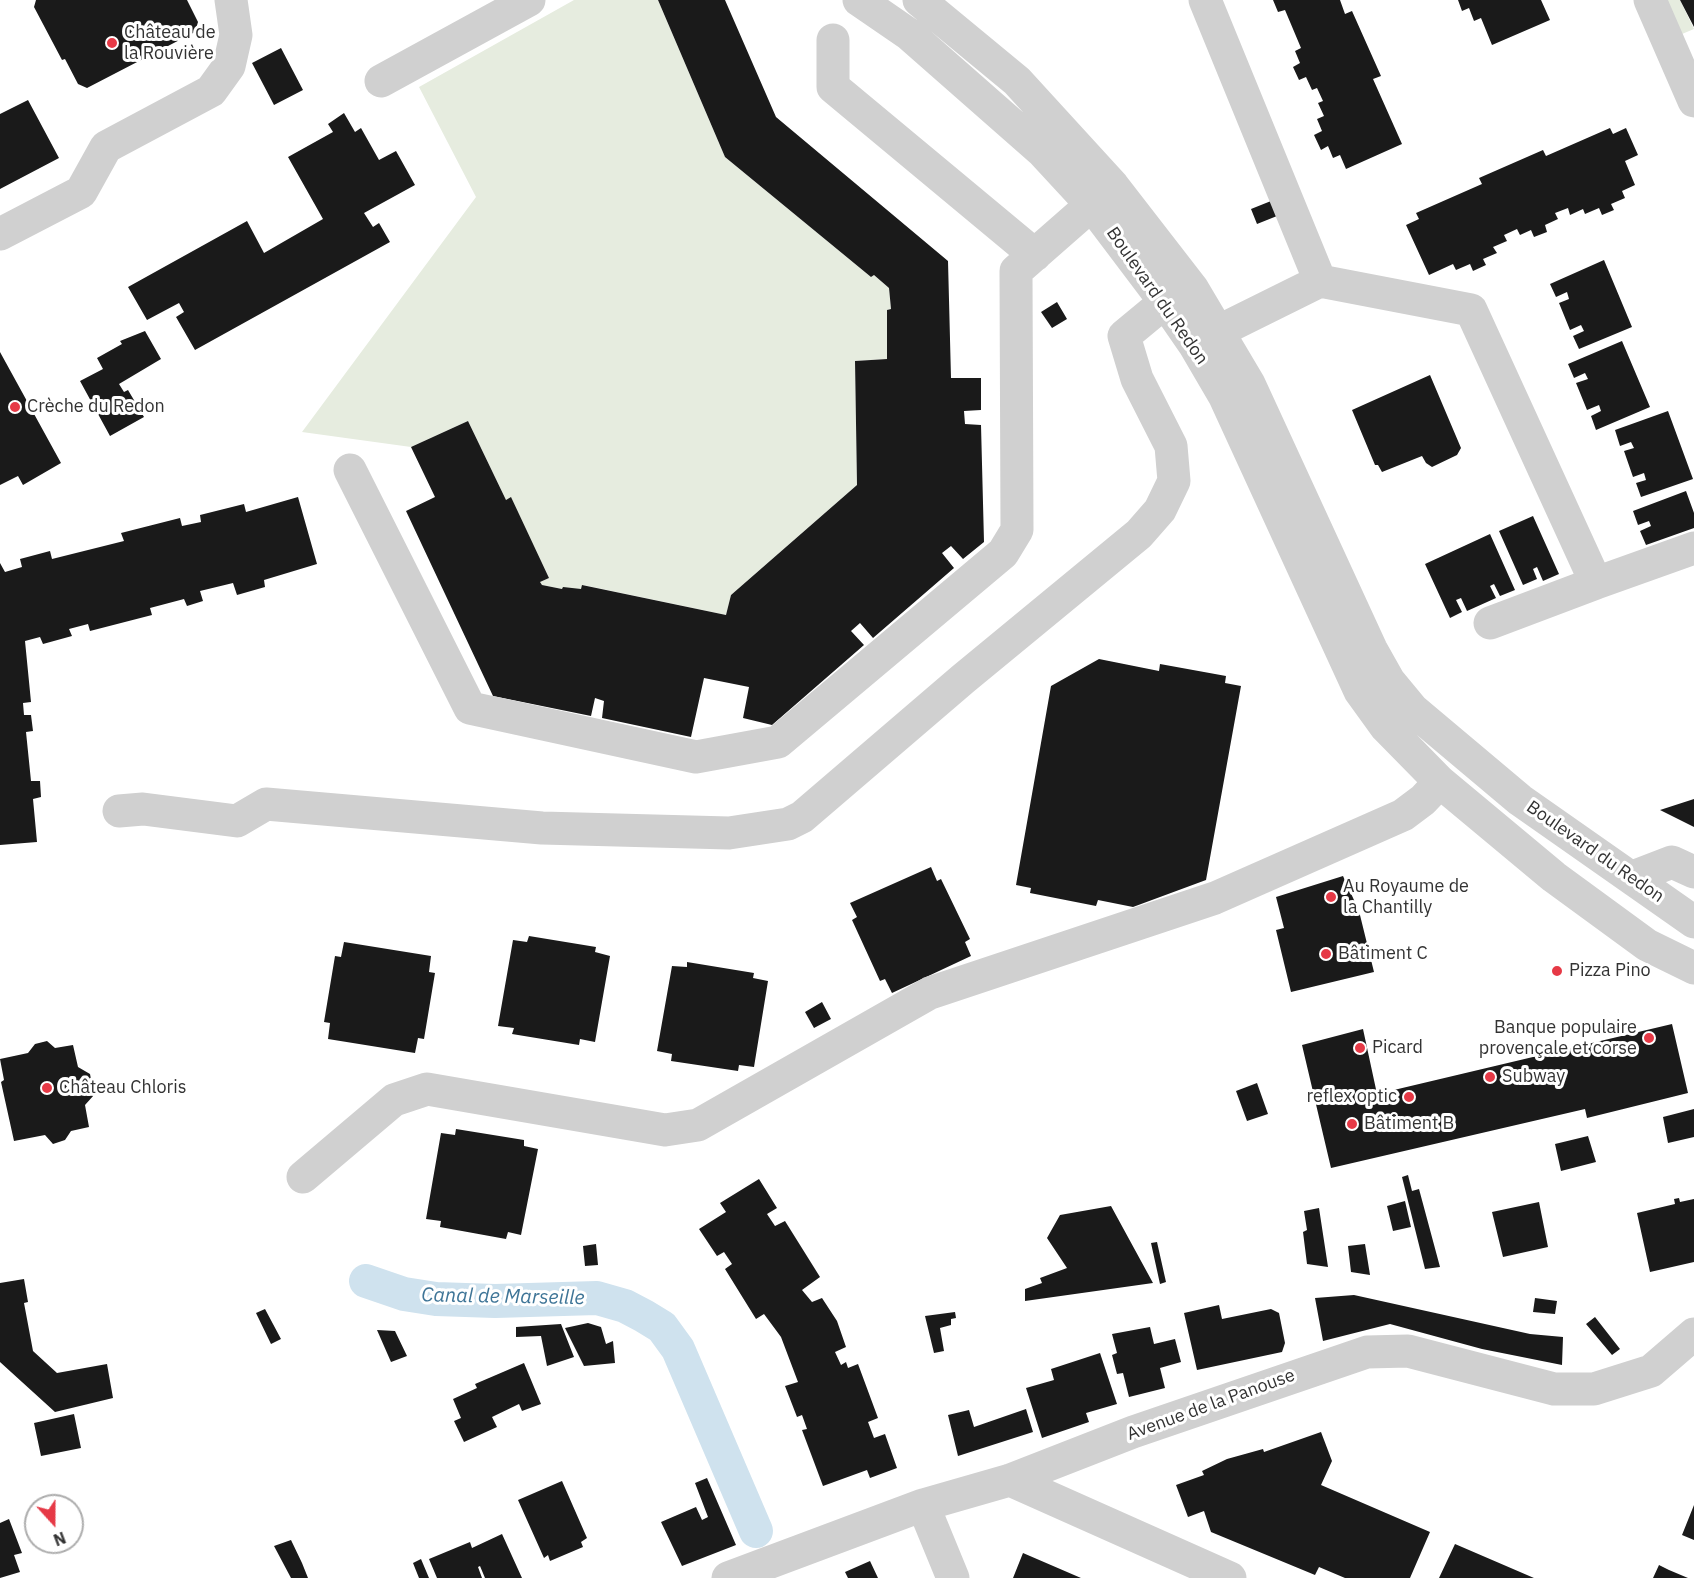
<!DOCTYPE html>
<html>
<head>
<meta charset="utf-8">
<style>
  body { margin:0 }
  #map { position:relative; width:1694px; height:1578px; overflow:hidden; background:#fff; font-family:"IBM Plex Sans",sans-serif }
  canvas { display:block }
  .north { position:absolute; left:24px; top:1494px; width:60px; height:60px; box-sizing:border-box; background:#fff; border:2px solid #adadad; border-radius:50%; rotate:159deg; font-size:16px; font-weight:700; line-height:24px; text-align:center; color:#333 }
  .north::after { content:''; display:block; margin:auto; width:21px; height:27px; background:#e63946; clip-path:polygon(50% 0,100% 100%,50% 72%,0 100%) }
</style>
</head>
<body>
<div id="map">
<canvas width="1694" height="1578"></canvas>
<div class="north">N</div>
</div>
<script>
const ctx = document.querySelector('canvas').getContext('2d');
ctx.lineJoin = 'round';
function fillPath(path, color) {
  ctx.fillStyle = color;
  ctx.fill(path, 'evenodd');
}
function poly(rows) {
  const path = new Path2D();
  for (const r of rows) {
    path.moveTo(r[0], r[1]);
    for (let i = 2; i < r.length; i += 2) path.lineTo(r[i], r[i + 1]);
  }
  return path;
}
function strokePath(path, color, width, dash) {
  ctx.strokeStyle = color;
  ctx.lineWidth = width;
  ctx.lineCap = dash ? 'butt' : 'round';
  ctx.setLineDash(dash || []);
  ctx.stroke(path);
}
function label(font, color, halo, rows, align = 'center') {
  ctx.font = font + ' "IBM Plex Sans",sans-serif';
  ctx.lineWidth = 6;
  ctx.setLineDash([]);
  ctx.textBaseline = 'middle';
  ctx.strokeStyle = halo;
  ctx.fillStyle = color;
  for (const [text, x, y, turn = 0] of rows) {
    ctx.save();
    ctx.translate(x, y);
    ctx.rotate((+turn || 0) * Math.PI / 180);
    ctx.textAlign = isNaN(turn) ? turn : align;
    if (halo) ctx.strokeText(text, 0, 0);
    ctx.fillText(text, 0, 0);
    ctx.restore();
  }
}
fillPath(poly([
  [574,0,658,0,725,157,871,277,874,275,889,288,891,309,887,310,887,359,855,361,857,485,731,595,726,615,583,585,581,589,562,589,542,585,540,582,549,578,511,498,506,500,468,421,411,447,302,432,476,197,419,87],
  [1667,0,1680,0,1694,29,1682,34]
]), '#e6ecdf');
strokePath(poly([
  [366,1281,404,1294,436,1299,495,1301,597,1298,625,1306,644,1316,662,1327,678,1349,756,1531]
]), '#cfe2ee', 34);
fillPath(poly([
  [36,0,187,0,198,22,195,32,87,88,78,84,65,59,62,60,34,7],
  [658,0,725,0,776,117,948,261,951,378,981,378,981,410,964,411,965,424,981,425,984,542,963,559,951,546,942,553,954,568,873,638,860,623,851,631,864,645,772,725,743,718,749,687,704,678,691,737,602,718,604,701,595,698,591,716,493,696,406,511,435,497,411,447,468,421,506,500,511,497,549,578,540,582,542,585,562,589,563,587,581,589,582,585,726,615,731,595,857,485,855,361,887,359,887,310,891,309,889,288,874,275,871,277,725,157],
  [1273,0,1340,0,1345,14,1352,11,1381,76,1373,79,1402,144,1346,169,1340,155,1333,158,1328,146,1321,150,1314,135,1322,131,1317,119,1324,116,1318,103,1323,101,1317,88,1312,90,1306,77,1299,80,1293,67,1300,63,1295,51,1301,48,1285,10,1278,12],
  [1458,0,1541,0,1550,20,1492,45,1481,18,1474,21,1469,8,1462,11],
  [1680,0,1694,0,1694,27],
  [281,48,303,90,274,105,252,63],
  [28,100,59,158,0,189,0,114],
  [344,113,355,132,361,128,379,160,396,151,415,185,364,213,373,227,379,223,390,242,195,350,176,317,184,312,179,303,147,320,128,287,247,221,264,253,323,219,288,157,333,132,328,124],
  [1610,128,1613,134,1626,128,1638,155,1625,161,1635,185,1622,191,1625,198,1611,204,1614,210,1602,215,1599,208,1585,214,1583,209,1570,215,1568,208,1555,213,1558,219,1545,225,1547,232,1534,237,1531,230,1520,235,1517,229,1504,235,1507,241,1493,247,1497,253,1483,259,1486,265,1473,271,1470,264,1456,270,1453,264,1429,275,1406,225,1419,219,1416,213,1482,184,1479,178,1543,150,1546,156],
  [1271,201,1277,216,1257,224,1251,209],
  [1604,260,1632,327,1579,349,1573,336,1584,331,1581,325,1570,330,1559,303,1569,299,1567,292,1556,297,1550,284],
  [1057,302,1067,319,1052,328,1041,312],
  [145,331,161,359,119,384,124,392,128,390,144,417,110,436,80,381,103,369,97,358,122,344,120,341],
  [1622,341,1650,407,1596,430,1591,416,1601,411,1599,405,1587,410,1576,383,1588,379,1585,373,1574,378,1568,364],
  [0,352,61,463,23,485,18,476,0,485],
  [1430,375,1461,448,1457,455,1432,467,1426,463,1422,456,1382,472,1378,465,1375,465,1352,410],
  [1668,411,1693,479,1641,497,1636,483,1646,480,1644,473,1633,477,1624,451,1634,448,1631,442,1620,446,1615,430],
  [1686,491,1694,513,1694,528,1646,545,1640,531,1651,526,1649,521,1638,525,1633,511],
  [298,497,317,564,264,580,265,587,237,595,233,583,200,591,203,601,187,606,184,599,150,608,152,615,90,631,88,624,69,629,72,636,43,644,40,637,25,641,31,702,23,703,24,715,31,715,33,731,26,732,31,781,40,781,41,797,33,799,37,842,0,845,0,563,5,572,22,567,20,559,50,551,52,559,124,541,121,533,180,518,182,526,201,522,200,515,244,504,246,512],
  [1533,516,1559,574,1543,581,1537,567,1533,569,1537,579,1523,585,1499,531],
  [1490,534,1515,590,1500,596,1494,584,1490,586,1496,598,1467,611,1461,598,1456,600,1462,612,1450,618,1425,564],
  [1099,659,1159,671,1160,664,1226,676,1225,683,1241,686,1206,880,1133,907,1098,900,1096,906,1030,893,1031,888,1016,885,1051,686],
  [1694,799,1694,827,1660,810],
  [931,867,937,881,941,879,970,939,965,942,971,956,892,993,885,979,880,981,852,920,857,917,850,903],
  [1343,876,1359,911,1374,972,1291,992,1276,930,1284,928,1276,897],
  [529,936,596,947,595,952,610,956,595,1042,580,1039,579,1045,512,1034,514,1028,498,1026,513,940,527,942],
  [344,942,431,956,429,972,435,973,424,1039,418,1038,415,1053,328,1039,330,1023,324,1022,335,956,341,957],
  [687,962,754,973,753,978,768,981,754,1067,739,1065,738,1071,671,1061,672,1054,657,1051,672,966,687,967],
  [822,1002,831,1019,814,1028,805,1012],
  [1672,1024,1688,1093,1587,1118,1585,1109,1331,1168,1302,1045,1363,1029,1377,1094],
  [47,1041,55,1048,73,1045,78,1067,90,1074,94,1095,85,1105,89,1127,71,1131,65,1140,53,1144,45,1135,14,1141,1,1082,4,1080,0,1059,28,1053,35,1044],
  [1257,1083,1268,1114,1247,1121,1236,1091],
  [1694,1109,1694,1137,1668,1143,1663,1117],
  [456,1129,524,1140,524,1146,538,1149,521,1235,508,1232,506,1239,440,1227,441,1221,426,1219,441,1133,455,1135],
  [1588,1136,1596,1162,1561,1171,1555,1144],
  [1408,1175,1412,1191,1419,1189,1440,1267,1425,1269,1402,1177],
  [759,1179,777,1208,767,1214,775,1226,785,1221,820,1277,802,1290,812,1302,822,1298,837,1321,846,1347,835,1352,841,1365,846,1362,848,1368,858,1364,878,1418,868,1422,874,1438,885,1434,897,1468,870,1478,867,1470,823,1486,802,1430,807,1429,802,1415,797,1417,785,1386,798,1382,781,1337,764,1314,756,1319,725,1269,732,1264,724,1252,717,1256,699,1229,726,1212,720,1203],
  [1679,1198,1680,1202,1694,1199,1694,1262,1650,1272,1637,1213,1675,1204,1674,1199],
  [1405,1201,1411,1227,1393,1231,1387,1206],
  [1539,1202,1548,1247,1503,1257,1492,1212],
  [1111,1206,1153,1283,1025,1301,1025,1289,1042,1283,1040,1278,1067,1268,1047,1238,1060,1215],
  [1319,1208,1328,1267,1307,1264,1303,1232,1307,1230,1304,1211],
  [1157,1242,1166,1282,1160,1284,1151,1243],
  [596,1244,598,1265,585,1266,583,1246],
  [1365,1244,1370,1275,1351,1272,1348,1246],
  [24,1279,28,1302,24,1303,33,1351,57,1373,107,1364,113,1398,55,1412,0,1362,0,1283],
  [1354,1295,1530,1334,1563,1337,1562,1365,1482,1349,1390,1324,1323,1341,1315,1298],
  [1535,1298,1557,1301,1555,1314,1533,1312],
  [1219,1305,1222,1319,1271,1309,1279,1313,1285,1343,1282,1352,1197,1370,1184,1313],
  [265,1309,281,1339,271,1344,256,1313],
  [955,1312,956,1318,951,1319,951,1325,940,1328,944,1351,934,1353,925,1316],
  [1595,1317,1620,1349,1612,1355,1586,1324],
  [588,1323,601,1327,606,1344,613,1341,615,1363,584,1366,565,1328],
  [561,1324,574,1357,547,1366,541,1336,516,1337,516,1327],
  [1150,1327,1154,1344,1175,1339,1181,1362,1160,1368,1165,1388,1129,1397,1123,1373,1117,1374,1112,1355,1117,1353,1112,1334],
  [377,1330,395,1331,407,1356,391,1362],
  [1100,1353,1117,1404,1086,1413,1089,1422,1042,1438,1026,1388,1054,1380,1051,1369],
  [524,1363,541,1404,522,1411,519,1404,492,1417,497,1427,464,1442,454,1421,461,1418,453,1399,477,1388,475,1384],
  [1026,1409,1033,1432,958,1456,948,1415,969,1410,974,1427],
  [74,1414,81,1448,41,1456,34,1423],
  [1321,1432,1332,1461,1321,1485,1430,1532,1410,1578,1345,1578,1319,1567,1315,1575,1211,1532,1204,1511,1188,1517,1176,1485,1204,1475,1202,1471,1227,1459,1263,1449,1264,1452],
  [707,1478,736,1545,682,1566,661,1522,696,1507,702,1520,708,1517,695,1483],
  [562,1481,587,1538,581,1542,583,1547,550,1561,548,1555,544,1558,518,1500],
  [1694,1505,1694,1540,1682,1535],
  [9,1519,22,1553,14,1555,20,1572,0,1578,0,1523],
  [502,1534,522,1578,485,1578,480,1566,478,1567,482,1578,437,1578,429,1559,470,1542,472,1548],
  [291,1540,302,1563,308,1578,291,1578,274,1546],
  [1455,1544,1534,1578,1439,1578],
  [1023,1553,1081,1578,1013,1578],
  [421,1559,429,1578,419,1578,413,1563],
  [870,1561,878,1578,848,1578,845,1572],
  [1659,1565,1669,1570,1688,1578,1653,1578]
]), '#1a1a1a');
strokePath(poly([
  [859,0,910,35,1042,151,1091,204,1165,302,1194,344,1225,397,1360,691,1386,727,1440,782,1554,877,1647,945,1694,968],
  [919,0,1017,81,1113,186,1192,288,1249,384,1371,649,1389,681,1413,710,1520,800,1694,922],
  [1650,0,1694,101],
  [833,40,833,87,1035,255],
  [381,81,529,0],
  [0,234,81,192,106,147,211,91,229,66,236,35,231,0],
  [1320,281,1471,310,1596,583,1490,623],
  [1199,341,1320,281,1205,0],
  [350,470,470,708,696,757,778,742,1003,553,1017,530,1016,271,1113,186],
  [1596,583,1694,548],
  [119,811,143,809,237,821,266,804,542,828,729,833,788,824,802,817,963,679,1139,534,1160,510,1174,481,1171,446,1137,379,1124,336,1188,283],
  [1633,877,1672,862,1694,872],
  [303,1177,394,1100,427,1089,665,1130,698,1125,930,993,1215,898,1403,815,1423,800,1440,782],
  [1010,1480,1230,1578],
  [923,1505,953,1578],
  [728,1578,923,1505,1010,1480,1133,1432,1367,1352,1408,1351,1554,1389,1594,1389,1651,1371,1694,1334]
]), '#d0d0d0', 33);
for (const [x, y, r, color] of [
  [112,43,6,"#e63946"],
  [15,407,6,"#e63946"],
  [1331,897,6,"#e63946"],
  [1326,954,6,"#e63946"],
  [1557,971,6,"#e63946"],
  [1649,1038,6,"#e63946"],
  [1360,1048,6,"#e63946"],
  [1490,1077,6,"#e63946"],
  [47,1088,6,"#e63946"],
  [1409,1097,6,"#e63946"],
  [1352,1124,6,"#e63946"]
]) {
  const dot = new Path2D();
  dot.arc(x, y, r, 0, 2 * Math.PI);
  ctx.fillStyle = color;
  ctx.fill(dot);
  strokePath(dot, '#fff', 2);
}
label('18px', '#333', '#fff', [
  ["Château de",124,33],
  ["la Rouvière",124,54],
  ["Crèche du Redon",27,407],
  ["Au Royaume de",1343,887],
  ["la Chantilly",1343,908],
  ["Bâtiment C",1338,954],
  ["Pizza Pino",1569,971],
  ["Banque populaire",1637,1028,"right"],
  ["provençale et corse",1637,1049,"right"],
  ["Picard",1372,1048],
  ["Subway",1502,1077],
  ["Château Chloris",59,1088],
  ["reflex optic",1397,1097,"right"],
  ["Bâtiment B",1364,1124]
], 'left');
label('18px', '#333', '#fff', [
  ["Boulevard du Redon",1157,296,55],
  ["Boulevard du Redon",1595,852,35],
  ["Avenue de la Panouse",1211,1405,-20]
]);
label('italic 20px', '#3f7597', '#fff', [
  ["Canal de Marseille",503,1297,1]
]);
</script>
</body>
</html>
